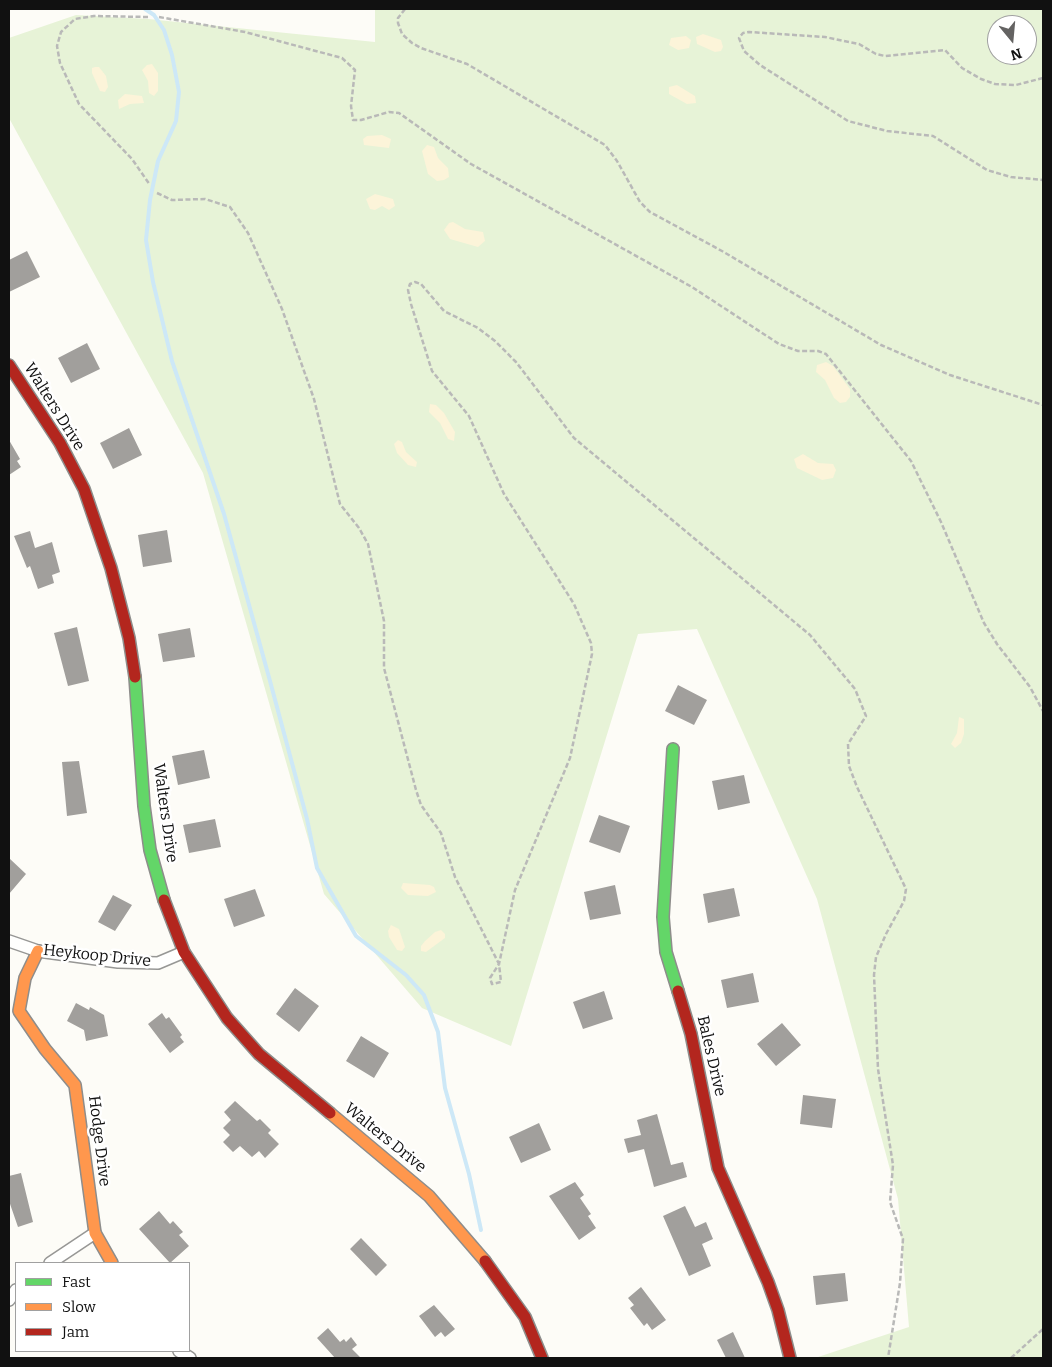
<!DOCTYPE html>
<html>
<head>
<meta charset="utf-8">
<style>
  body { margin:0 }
  #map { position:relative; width:1052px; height:1367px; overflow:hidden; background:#fdfcf7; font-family:Bitter,serif }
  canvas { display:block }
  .frame { position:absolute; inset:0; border:10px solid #111; pointer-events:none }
  .legend { position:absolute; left:15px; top:1262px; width:175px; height:90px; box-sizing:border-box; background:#fff; border:1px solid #a0a0a0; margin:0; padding:6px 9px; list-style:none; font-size:15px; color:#111 }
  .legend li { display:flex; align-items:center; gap:10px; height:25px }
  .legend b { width:25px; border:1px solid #a0a0a0 }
  .north { position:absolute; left:987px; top:15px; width:50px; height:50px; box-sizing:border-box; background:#fff; border:1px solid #a0a0a0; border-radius:50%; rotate:163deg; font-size:14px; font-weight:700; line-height:20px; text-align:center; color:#111 }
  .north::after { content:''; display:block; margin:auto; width:18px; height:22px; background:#646362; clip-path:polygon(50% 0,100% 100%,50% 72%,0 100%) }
</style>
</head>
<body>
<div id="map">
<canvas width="1052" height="1367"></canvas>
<div class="frame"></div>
<ul class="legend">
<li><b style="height:6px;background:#63d668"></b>Fast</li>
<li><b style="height:6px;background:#ff974d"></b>Slow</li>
<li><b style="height:6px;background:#b3261e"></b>Jam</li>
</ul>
<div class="north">N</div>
</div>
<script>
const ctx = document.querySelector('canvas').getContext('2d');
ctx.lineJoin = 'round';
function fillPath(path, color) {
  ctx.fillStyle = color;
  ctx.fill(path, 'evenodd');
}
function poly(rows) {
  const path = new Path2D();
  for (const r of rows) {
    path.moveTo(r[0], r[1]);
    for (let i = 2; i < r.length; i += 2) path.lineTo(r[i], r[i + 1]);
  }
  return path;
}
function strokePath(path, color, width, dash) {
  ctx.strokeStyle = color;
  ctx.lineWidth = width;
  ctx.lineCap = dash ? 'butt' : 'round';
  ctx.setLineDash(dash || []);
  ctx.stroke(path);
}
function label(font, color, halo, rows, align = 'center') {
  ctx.font = font + ' Bitter,serif';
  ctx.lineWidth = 5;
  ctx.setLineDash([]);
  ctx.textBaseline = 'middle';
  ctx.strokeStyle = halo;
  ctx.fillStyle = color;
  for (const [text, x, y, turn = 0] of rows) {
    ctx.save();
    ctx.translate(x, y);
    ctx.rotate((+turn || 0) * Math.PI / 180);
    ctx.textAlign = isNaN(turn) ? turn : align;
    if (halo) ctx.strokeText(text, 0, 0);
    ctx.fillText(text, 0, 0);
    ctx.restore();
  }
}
fillPath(poly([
  [375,9,1043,9,1043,1358,815,1358,909,1327,898,1199,817,899,697,629,638,634,511,1046,422,1008,324,894,203,473,9,118,9,38,76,15,148,19,375,42],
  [997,25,1027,25,1027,55,997,55]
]), '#e7f3d7');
fillPath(poly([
  [703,34,721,40,723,47,721,51,715,52,697,44,696,37],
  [686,36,691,40,689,48,678,50,669,45,671,38],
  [152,64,158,73,158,91,154,96,149,93,148,81,142,70,147,65],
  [95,67,99,67,106,76,108,87,105,92,100,91,92,73,92,68],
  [677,85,695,96,696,103,687,104,669,94,669,87],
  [125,94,142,96,144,103,130,104,119,109,118,100],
  [382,135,391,139,389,148,364,145,363,139,367,136],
  [427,145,434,147,438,158,448,168,449,177,444,180,437,181,428,174,422,151],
  [375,194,393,199,395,206,389,210,382,206,375,210,370,209,366,199],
  [449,223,453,222,465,229,483,232,485,241,478,247,450,239,444,230],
  [826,362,833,366,850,389,850,397,846,402,840,403,834,398,825,380,816,372,817,365],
  [430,404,436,405,444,413,455,432,454,441,448,439,440,423,429,412],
  [398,440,402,442,406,452,417,462,416,467,408,465,397,453,394,444],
  [803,454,818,463,833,464,836,470,833,478,822,480,797,468,794,459],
  [959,717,964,719,964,734,961,743,955,748,951,744,957,733],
  [403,883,430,885,434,887,436,892,428,896,408,895,401,888],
  [391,925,399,929,405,947,402,951,397,950,389,937,388,931],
  [441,930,445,934,445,938,426,952,421,951,421,946,425,941,435,932]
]), '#fcf4d9');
strokePath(poly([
  [145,9,154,15,164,30,172,55,179,92,176,121,158,161,150,200,146,240,153,282,172,361,224,514,270,681,307,819,317,868,356,936,406,975,424,995,438,1032,445,1088,469,1174,481,1230]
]), '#cde8f7', 4);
fillPath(poly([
  [27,251,40,277,9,292,9,260],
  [87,343,100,369,71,383,58,358],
  [129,428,142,455,113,469,100,443],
  [9,440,20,459,17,461,21,467,9,475],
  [167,530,172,562,143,567,138,535],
  [30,531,35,548,52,542,60,572,52,575,54,583,38,589,30,566,27,568,14,536],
  [77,627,89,681,68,686,54,633],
  [190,628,195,657,163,662,158,634],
  [678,685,707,700,694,725,665,711],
  [204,750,210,778,178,785,172,756],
  [79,761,87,813,67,816,62,762],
  [744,775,750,803,718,810,712,781],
  [599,815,630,826,620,853,589,842],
  [215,819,221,847,189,853,183,825],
  [9,858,26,874,9,894],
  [615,885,621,914,590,920,584,892],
  [734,888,740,916,708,923,703,894],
  [255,889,265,916,234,927,224,899],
  [113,895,132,905,115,931,98,922],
  [753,973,759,1002,727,1008,721,980],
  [295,988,319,1006,299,1032,276,1014],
  [604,991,613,1019,583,1029,573,1002],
  [76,1003,89,1010,90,1007,104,1015,108,1036,86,1041,84,1030,67,1021],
  [162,1013,166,1019,169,1017,182,1035,180,1037,184,1042,170,1053,148,1024],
  [782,1023,801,1045,776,1066,757,1044],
  [361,1036,389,1053,374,1078,346,1061],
  [803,1095,836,1099,832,1128,800,1124],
  [235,1101,257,1121,260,1119,271,1130,268,1133,279,1144,265,1158,259,1151,252,1157,240,1146,233,1152,223,1142,230,1135,223,1128,231,1120,224,1112],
  [657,1114,671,1165,683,1162,687,1177,654,1187,644,1149,628,1153,624,1139,641,1135,637,1120],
  [539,1123,551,1150,521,1163,509,1137],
  [21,1173,33,1222,18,1227,9,1201,9,1176],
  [575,1182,584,1195,580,1198,591,1214,588,1216,596,1228,579,1240,549,1196],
  [685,1206,695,1227,706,1222,713,1239,702,1244,711,1266,689,1276,663,1216],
  [159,1211,170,1224,173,1221,183,1232,179,1235,189,1246,170,1263,139,1229],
  [361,1238,387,1265,376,1276,350,1249],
  [845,1273,848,1301,816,1305,813,1276],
  [641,1287,666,1320,652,1330,647,1323,644,1326,630,1308,634,1305,628,1298],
  [434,1305,455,1329,445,1337,441,1332,435,1337,419,1316],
  [328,1328,340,1342,344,1339,346,1342,351,1337,357,1345,352,1349,361,1358,335,1358,317,1338],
  [733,1332,745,1358,726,1358,717,1340]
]), '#a19f9c');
const street = poly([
  [9,941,38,951,118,962,158,963,184,952],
  [50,1263,95,1233],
  [9,1300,16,1290],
  [179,1351,190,1358]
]);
const fast = poly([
  [135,677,144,806,150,850,164,900],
  [673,749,663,917,666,952,678,991]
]);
const slow = poly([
  [38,951,25,978,19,1011,45,1049,75,1085,95,1233,112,1263],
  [330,1113,429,1196,485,1261]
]);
const jam = poly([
  [9,365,60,443,84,489,111,568,129,638,135,677],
  [164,900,184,952,227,1018,259,1054,330,1113],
  [678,991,691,1034,718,1168,768,1282,778,1310,790,1358],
  [485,1261,525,1317,542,1358]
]);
strokePath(street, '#979795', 14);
strokePath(fast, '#8e8d8b', 14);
strokePath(slow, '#8e8d8b', 14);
strokePath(jam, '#8e8d8b', 14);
strokePath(poly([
  [405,9,398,18,398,23,402,34,412,43,421,48,467,64,605,145,617,161,640,202,650,212,722,251,881,345,950,375,1043,405],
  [148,17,94,16,75,19,61,32,57,46,60,63,79,104,132,159,150,185],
  [159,17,245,32,342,58,355,70,351,106,353,120,361,120,389,112,399,113,471,164,692,287,779,344,798,351,818,351,826,354,911,461,941,522,984,623,997,644,1030,687,1043,711],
  [1043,78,1016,85,995,84,981,79,962,68,945,50,885,56,876,54,859,44,825,37,749,32,743,33,739,38,744,51,760,65,848,121,887,131,933,136,987,170,1011,177,1043,180],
  [157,193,172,200,205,199,230,207,248,233,282,309,314,399,340,504,359,528,368,544,384,621,384,668,416,790,421,805,441,833,455,877,499,964,501,982,492,984,490,978,499,964,515,890,570,758,592,654,591,643,574,604,504,494,469,416,432,371,411,304,408,290,410,284,415,282,421,284,444,311,478,328,495,341,516,362,574,438,810,635,855,689,866,716,848,744,849,766,857,787,906,889,904,901,886,934,876,957,874,975,878,1069,893,1165,890,1202,903,1239,900,1283,888,1358],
  [1011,1358,1043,1329]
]), '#b9b9b8', 2.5, [5, 2.5]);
strokePath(street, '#fffffe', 11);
strokePath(fast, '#63d668', 11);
strokePath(slow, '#ff974d', 11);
strokePath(jam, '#b3261e', 11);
label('16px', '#111', '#fff', [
  ["Walters Drive",54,407,58],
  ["Walters Drive",165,813,82],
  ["Heykoop Drive",97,956,6],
  ["Bales Drive",711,1056,77],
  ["Walters Drive",385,1138,39],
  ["Hodge Drive",99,1141,83]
]);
</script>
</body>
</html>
